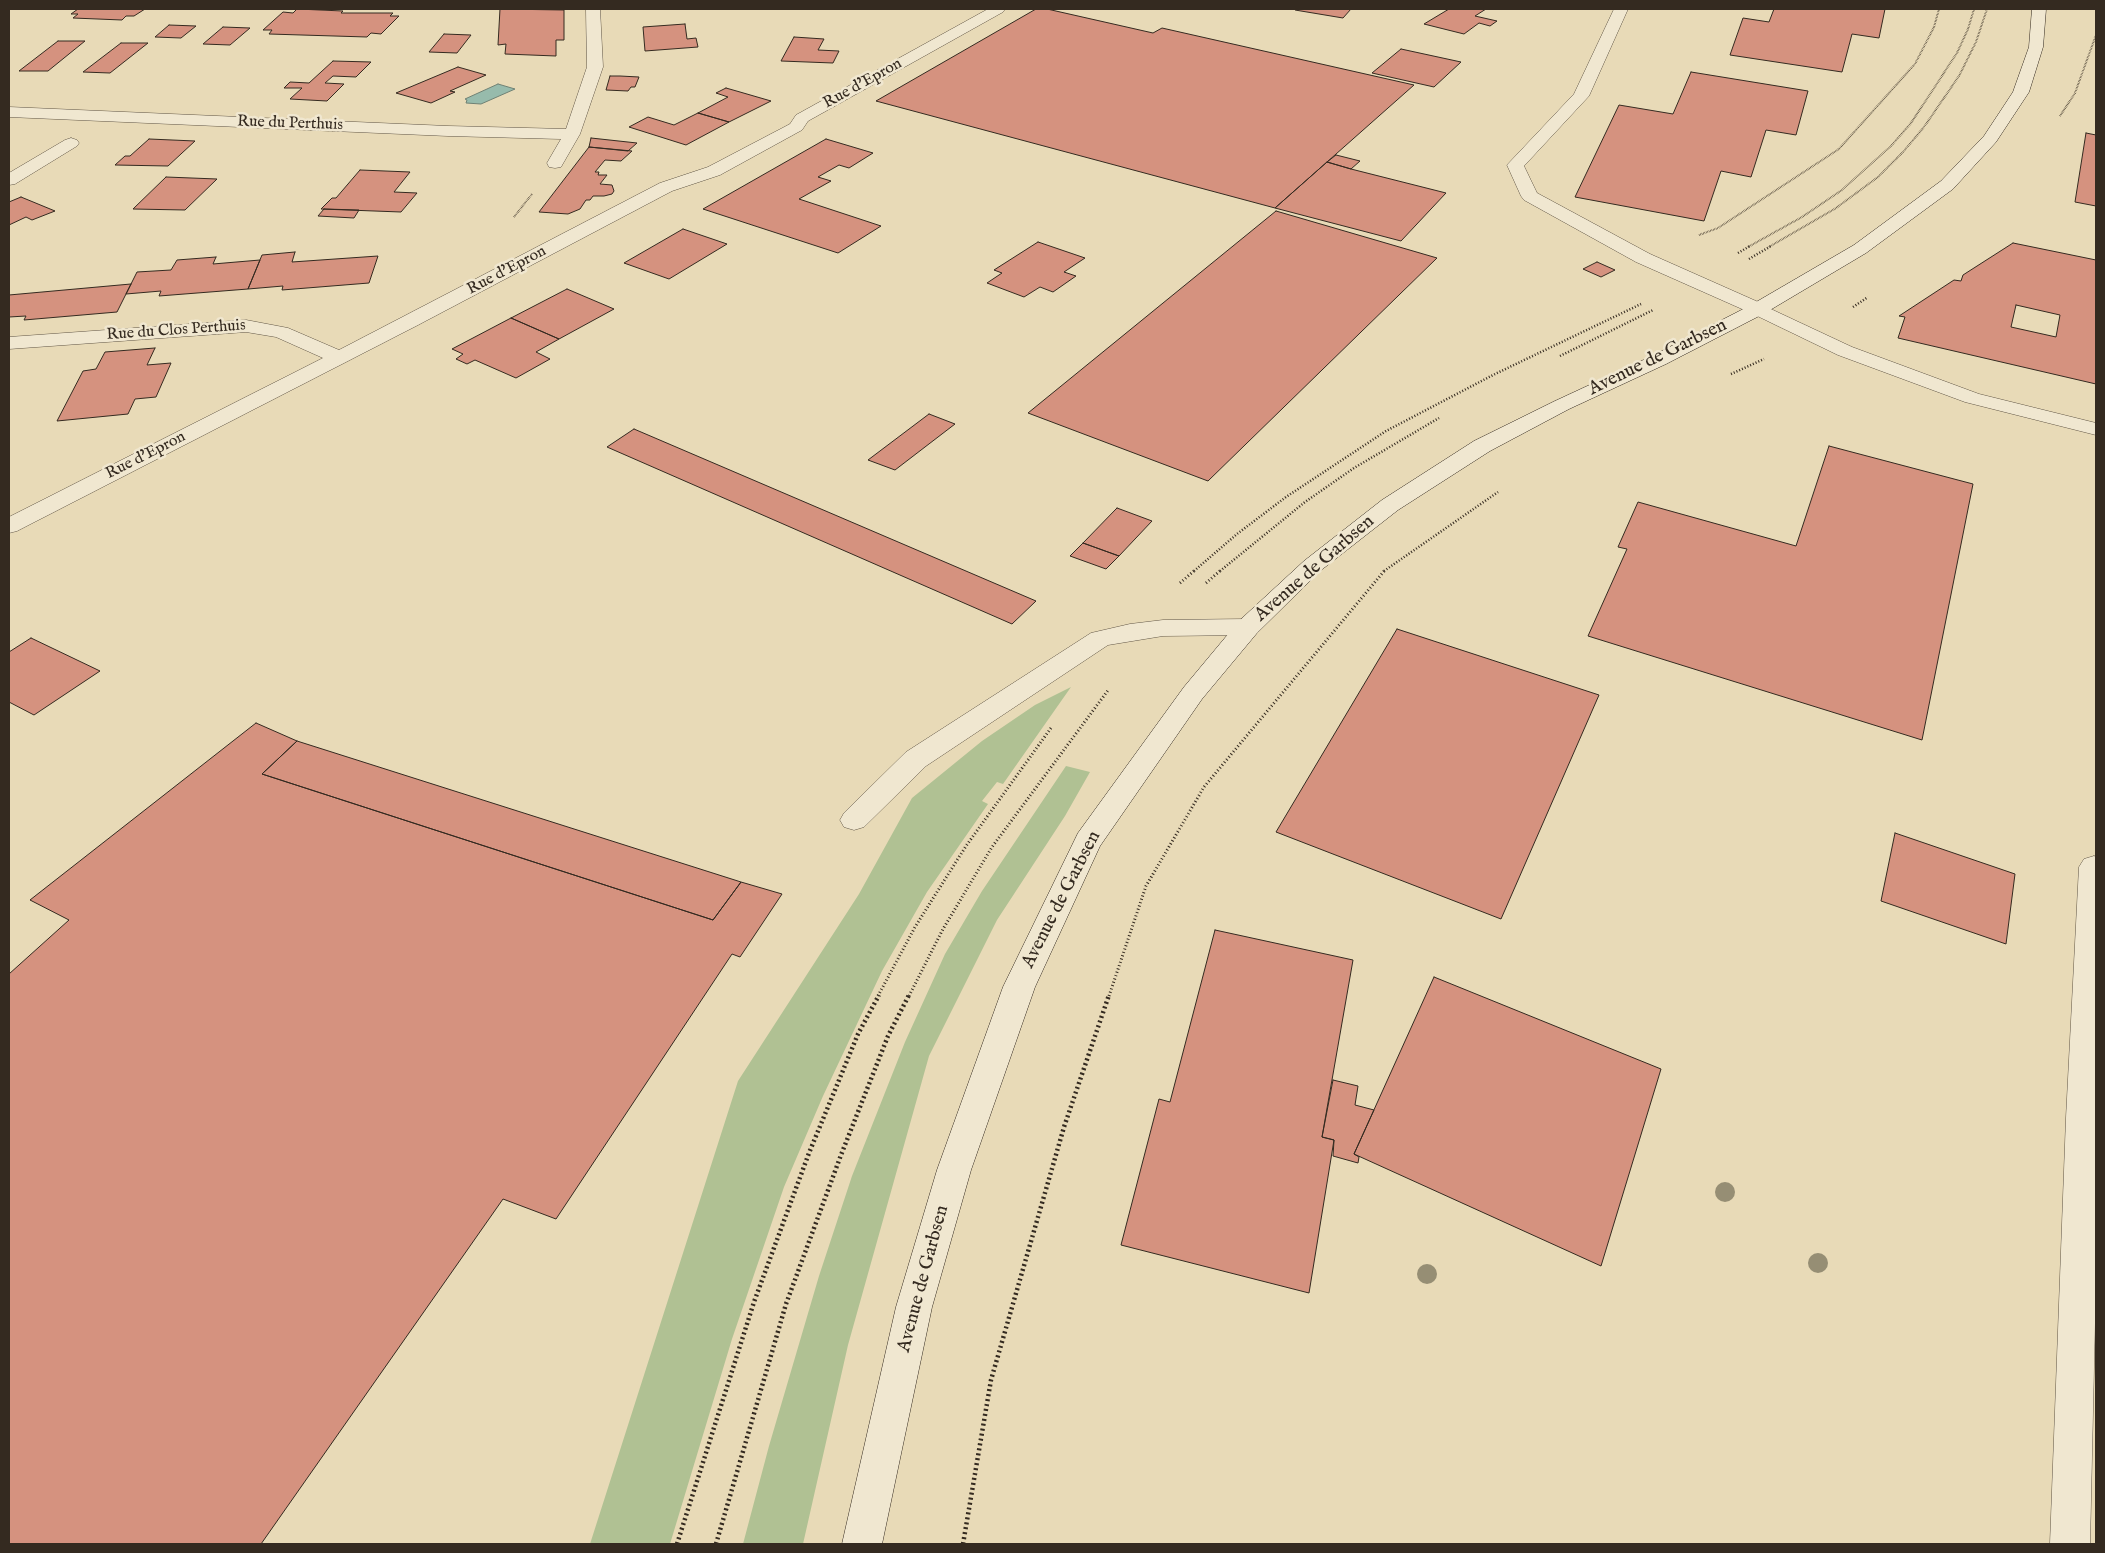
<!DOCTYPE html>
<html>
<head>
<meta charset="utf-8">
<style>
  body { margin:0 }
  #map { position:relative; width:2105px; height:1553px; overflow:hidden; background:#e8dab7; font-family:"IM FELL English",serif }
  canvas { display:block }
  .frame { position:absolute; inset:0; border:10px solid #342a20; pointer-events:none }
</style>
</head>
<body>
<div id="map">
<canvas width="2105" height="1553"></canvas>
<div class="frame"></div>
</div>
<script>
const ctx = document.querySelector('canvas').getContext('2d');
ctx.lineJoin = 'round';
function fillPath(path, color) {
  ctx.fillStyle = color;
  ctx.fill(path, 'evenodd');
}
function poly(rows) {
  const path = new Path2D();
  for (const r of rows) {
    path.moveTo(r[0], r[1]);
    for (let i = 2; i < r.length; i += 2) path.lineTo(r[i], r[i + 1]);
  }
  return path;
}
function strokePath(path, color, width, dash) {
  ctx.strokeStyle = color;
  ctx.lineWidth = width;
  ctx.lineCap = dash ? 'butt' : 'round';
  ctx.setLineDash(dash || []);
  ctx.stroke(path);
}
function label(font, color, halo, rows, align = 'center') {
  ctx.font = font + ' "IM FELL English",serif';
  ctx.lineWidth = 5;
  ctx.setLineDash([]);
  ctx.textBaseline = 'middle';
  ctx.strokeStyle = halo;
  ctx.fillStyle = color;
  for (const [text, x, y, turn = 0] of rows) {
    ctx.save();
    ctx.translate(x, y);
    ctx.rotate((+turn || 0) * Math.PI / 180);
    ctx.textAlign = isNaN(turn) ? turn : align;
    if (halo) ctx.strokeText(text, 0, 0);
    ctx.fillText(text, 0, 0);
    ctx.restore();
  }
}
fillPath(poly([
  [1071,687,1003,784,997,782,982,801,988,804,927,892,882,971,823,1096,784,1187,732,1339,670,1544,590,1544,738,1081,859,894,912,798,982,741,1035,705],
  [1066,766,1090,772,1065,816,997,920,929,1056,848,1345,803,1544,743,1544,769,1446,819,1276,852,1176,905,1042,945,954,982,891]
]), '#b0c193');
const water = poly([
  [498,84,515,89,481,104,466,103,467,100,465,99,498,84]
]);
fillPath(water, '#97bbac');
strokePath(water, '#6f8174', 1);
const building = poly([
  [78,9,145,9,134,16,126,16,122,20,73,18,78,14,71,14,78,9],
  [297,9,343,11,341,13,393,13,390,16,399,16,381,34,371,33,367,37,269,34,272,30,263,30,283,12,293,13,297,9],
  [500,9,564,10,564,40,556,40,556,56,505,54,506,44,498,45,500,9],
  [1036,9,1047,9,1153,33,1162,28,1414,85,1275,208,876,101,1036,9],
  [1296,9,1351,9,1343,18,1295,10,1296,9],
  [1486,9,1475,16,1497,21,1490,26,1479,23,1464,34,1424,24,1449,9,1486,9],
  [1774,9,1885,9,1879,38,1852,34,1842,72,1730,55,1743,18,1769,22,1774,9],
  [685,24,687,39,696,38,698,47,645,51,643,27,685,24],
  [169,25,196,26,181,38,155,37,169,25],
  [223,27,250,28,230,45,203,44,223,27],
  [444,34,471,35,457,53,429,52,444,34],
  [794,37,824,39,818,50,839,51,833,63,781,61,794,37],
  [58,41,85,41,48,71,19,71,58,41],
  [121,43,148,43,110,73,83,72,121,43],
  [1401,49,1461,62,1434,87,1372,73,1401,49],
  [333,61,371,62,356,77,333,76,325,83,344,84,327,101,290,99,302,88,284,88,290,82,309,83,333,61],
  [458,67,486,75,450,91,455,92,431,103,396,93,458,67],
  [1691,72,1808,91,1796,135,1766,130,1751,177,1721,171,1704,221,1575,197,1619,105,1673,114,1691,72],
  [610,76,620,76,639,77,635,87,631,87,628,91,606,90,610,76],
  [726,88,740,92,771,101,729,122,698,113,728,97,716,93,726,88],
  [698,113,729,122,686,145,629,127,648,117,674,125,698,113],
  [2086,133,2096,135,2096,206,2075,202,2086,133],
  [591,138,637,143,628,151,589,147,591,138],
  [149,139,195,141,168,166,115,165,125,156,130,156,149,139],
  [826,139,873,153,849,168,839,165,818,177,831,181,799,199,881,226,838,253,703,209,826,139],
  [589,147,632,151,621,161,605,160,595,172,599,172,598,175,607,175,600,184,612,185,614,191,612,194,604,196,593,196,590,200,586,200,580,209,568,214,539,212,589,147],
  [1336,155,1360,161,1351,169,1327,162,1336,155],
  [1327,162,1351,169,1446,193,1401,241,1275,208,1327,162],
  [360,170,410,172,394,192,417,193,401,212,321,209,332,198,336,198,360,170],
  [166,177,217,179,185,210,133,209,166,177],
  [21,197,55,211,32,220,26,217,9,225,9,202,21,197],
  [324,209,359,210,354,218,318,216,324,209],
  [1276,211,1437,258,1208,481,1028,413,1276,211],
  [683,229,727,244,669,279,624,263,683,229],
  [1038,242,1085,258,1064,272,1076,276,1053,292,1040,287,1024,297,987,283,1002,273,994,270,1038,242],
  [2013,243,2096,260,2096,384,1898,338,1905,317,1899,316,1954,280,1961,281,1963,275,2013,243],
  [2016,305,2060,315,2056,337,2011,327,2016,305],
  [295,252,292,262,378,256,369,283,282,290,283,286,248,289,262,255,295,252],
  [216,257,213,264,260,260,248,289,159,296,161,291,126,294,137,272,171,270,177,260,216,257],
  [1597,262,1615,270,1601,277,1583,269,1597,262],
  [131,284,117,312,24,320,26,316,9,317,9,295,131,284],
  [567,289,614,309,559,339,511,318,567,289],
  [511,318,559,339,536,352,550,359,516,378,475,360,467,364,456,359,463,354,452,349,511,318],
  [155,348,147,365,171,363,156,397,135,399,128,414,57,421,83,371,96,369,105,352,155,348],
  [929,414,955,424,895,470,868,460,929,414],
  [634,429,1036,601,1012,624,607,447,634,429],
  [1829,446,1973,484,1922,740,1588,636,1627,549,1618,547,1638,502,1796,546,1829,446],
  [1117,508,1152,521,1119,556,1083,543,1117,508],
  [1083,543,1119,556,1106,569,1070,556,1083,543],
  [1397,629,1599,695,1501,919,1276,832,1397,629],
  [31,638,100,671,34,715,9,702,9,652,31,638],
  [256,723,297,741,262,774,713,920,741,882,782,894,740,957,732,954,556,1219,503,1199,261,1544,9,1544,9,974,69,920,30,900,256,723],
  [297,741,741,882,713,920,262,774,297,741],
  [1895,833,2015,874,2006,944,1881,901,1895,833],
  [1215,930,1353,960,1322,1137,1334,1140,1309,1293,1121,1245,1159,1099,1170,1102,1215,930],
  [1434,977,1661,1069,1601,1266,1354,1154,1434,977],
  [1333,1080,1358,1086,1355,1105,1374,1110,1354,1154,1359,1157,1358,1163,1333,1156,1334,1140,1322,1137,1333,1080]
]);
fillPath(building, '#d5927f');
strokePath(building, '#342a20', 1);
const service = poly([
  [1614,9,1628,9,1589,96,1524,166,1537,193,1650,254,1765,305,1768,309,1765,313,1758,315,1751,313,1636,262,1524,200,1521,196,1507,165,1574,94,1614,9],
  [1248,619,1257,621,1260,627,1257,633,1248,635,1163,636,1108,645,926,766,864,827,854,830,844,827,840,820,844,813,906,752,1091,633,1130,624,1163,620,1248,619],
  [2094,856,2096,857,2096,1279,2090,1544,2050,1544,2066,1118,2079,867,2084,859,2094,856]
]);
const minor = poly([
  [586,9,600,9,603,67,580,134,561,167,555,168,549,167,547,163,561,139,448,136,9,117,9,107,448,126,566,129,587,67,586,9],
  [988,9,1005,9,1003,12,808,121,802,130,720,175,672,191,418,325,17,531,9,533,9,517,323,358,276,337,246,332,9,349,9,337,246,320,288,328,339,350,660,183,708,167,790,124,796,115,988,9],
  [71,138,77,140,79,143,77,146,15,184,9,185,9,173,65,140,71,138],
  [1758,303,1852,347,1979,394,2096,423,2096,435,1965,402,1838,355,1751,313,1748,309,1751,305,1758,303]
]);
const secondary = poly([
  [2032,9,2046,9,2043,47,2029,92,1996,142,1953,189,1866,253,1765,313,1666,364,1569,409,1490,451,1398,510,1320,571,1257,633,1202,699,1100,846,1035,987,971,1170,932,1307,882,1544,842,1544,896,1307,937,1170,1003,987,1078,833,1184,687,1239,621,1304,561,1382,500,1474,441,1555,401,1652,356,1751,305,1854,245,1941,181,1984,136,2013,92,2029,47,2032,9]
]);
strokePath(service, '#615646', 1);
strokePath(minor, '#615646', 1);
strokePath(secondary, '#342a20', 1);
strokePath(poly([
  [2096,9,2096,19],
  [2060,116,2075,93,2096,35],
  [514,217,532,194],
  [1699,235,1718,228,1839,149,1915,64,1934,27,1939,9],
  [1748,247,1802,217,1842,190,1890,147,1911,123,1957,53,1968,29,1974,9],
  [1769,247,1836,208,1878,177,1903,152,1924,127,1959,76,1976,42,1987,9]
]), '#342a20', 2, [0.5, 1]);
strokePath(poly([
  [1738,253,1750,246],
  [1749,259,1771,246],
  [1853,307,1868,297],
  [1560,356,1653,310],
  [1731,374,1764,359],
  [1194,571,1237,534,1286,497,1386,431,1493,375,1641,304],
  [1220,571,1305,502,1354,468,1439,418],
  [1384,571,1498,492]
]), '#342a20', 2.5, [1, 2]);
strokePath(poly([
  [1180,583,1195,570],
  [1206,583,1221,570],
  [878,996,915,927,966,846,1051,728],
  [909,996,943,929,992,847,1109,689],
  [1109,996,1146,886,1204,787,1385,570]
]), '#342a20', 3, [1, 2.5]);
strokePath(poly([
  [677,1544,754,1302,809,1153,858,1034,879,995],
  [716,1544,786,1304,841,1155,888,1036,909,995],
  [963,1544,991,1380,1064,1127,1109,995]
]), '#342a20', 4.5, [2, 3]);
fillPath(service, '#f0e7d0');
fillPath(minor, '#f0e7d0');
fillPath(secondary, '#f0e7d0');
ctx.fillStyle = '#968e74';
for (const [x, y] of [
  [1725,1192],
  [1818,1263],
  [1427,1274]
]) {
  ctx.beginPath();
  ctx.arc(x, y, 10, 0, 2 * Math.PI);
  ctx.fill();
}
label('16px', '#342a20', '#f0e7d0', [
  ["Rue d'Epron",863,84,-29],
  ["Rue du Perthuis",290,124,2],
  ["Rue d'Epron",507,271,-28],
  ["Rue du Clos Perthuis",176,331,-4],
  ["Rue d'Epron",146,456,-27]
]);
label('19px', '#342a20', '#f0e7d0', [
  ["Avenue de Garbsen",1658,358,-26],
  ["Avenue de Garbsen",1315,569,-41],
  ["Avenue de Garbsen",1062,900,-63],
  ["Avenue de Garbsen",924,1279,-75]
]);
</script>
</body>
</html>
